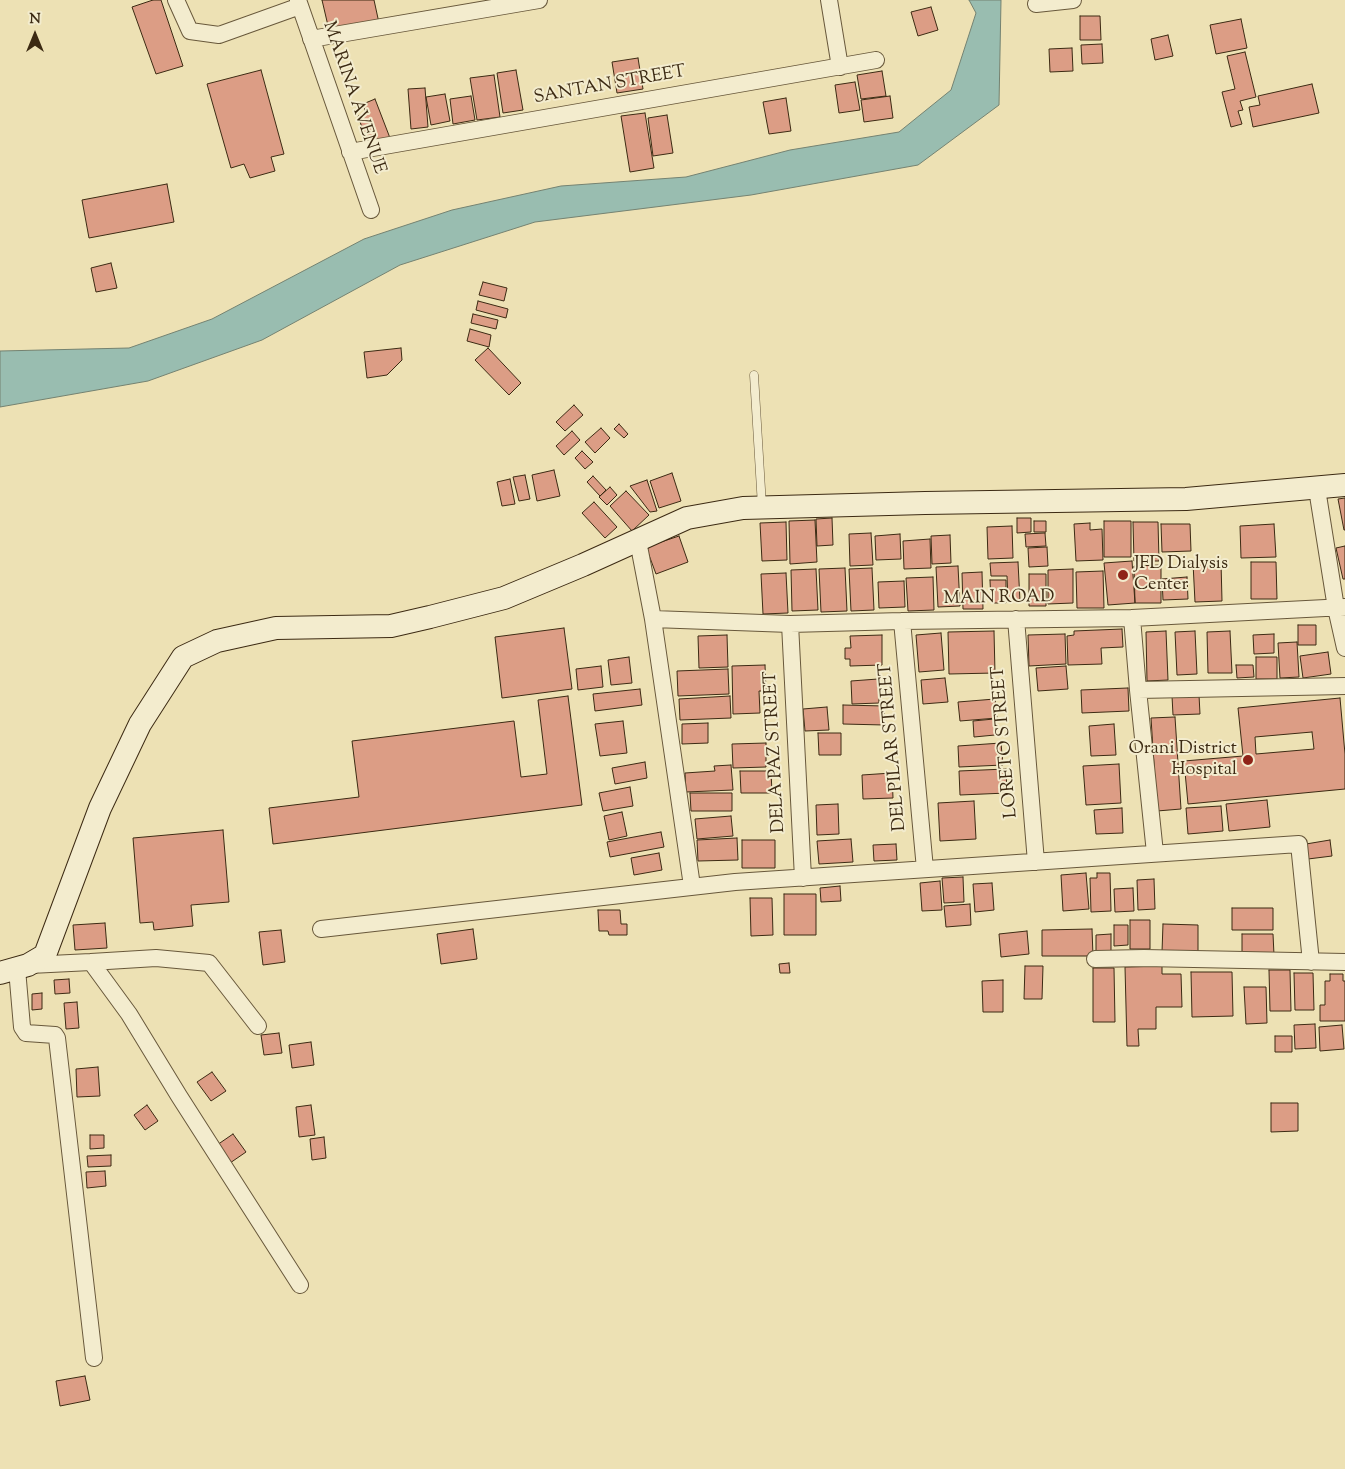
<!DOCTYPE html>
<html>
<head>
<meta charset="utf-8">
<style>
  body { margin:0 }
  #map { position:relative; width:1345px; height:1469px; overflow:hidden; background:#ede1b4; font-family:"Sorts Mill Goudy",serif }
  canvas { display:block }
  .north { position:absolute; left:10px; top:10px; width:50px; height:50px; -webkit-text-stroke:4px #f3ecce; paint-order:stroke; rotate:0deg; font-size:14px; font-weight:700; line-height:20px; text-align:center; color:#3c2a13 }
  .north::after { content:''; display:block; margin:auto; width:18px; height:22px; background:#3c2a13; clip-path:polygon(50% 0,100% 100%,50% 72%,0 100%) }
</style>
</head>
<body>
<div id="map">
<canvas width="1345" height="1469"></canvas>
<div class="north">N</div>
</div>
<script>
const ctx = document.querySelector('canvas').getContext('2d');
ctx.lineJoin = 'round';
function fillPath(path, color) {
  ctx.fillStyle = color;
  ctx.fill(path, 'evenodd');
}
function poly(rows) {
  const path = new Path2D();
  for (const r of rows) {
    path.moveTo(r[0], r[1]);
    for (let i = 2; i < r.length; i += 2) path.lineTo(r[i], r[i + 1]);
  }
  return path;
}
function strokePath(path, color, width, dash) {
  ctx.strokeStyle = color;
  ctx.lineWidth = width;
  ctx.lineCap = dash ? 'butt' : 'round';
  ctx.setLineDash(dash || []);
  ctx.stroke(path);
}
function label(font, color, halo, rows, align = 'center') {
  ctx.font = font + ' "Sorts Mill Goudy",serif';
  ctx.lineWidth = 4;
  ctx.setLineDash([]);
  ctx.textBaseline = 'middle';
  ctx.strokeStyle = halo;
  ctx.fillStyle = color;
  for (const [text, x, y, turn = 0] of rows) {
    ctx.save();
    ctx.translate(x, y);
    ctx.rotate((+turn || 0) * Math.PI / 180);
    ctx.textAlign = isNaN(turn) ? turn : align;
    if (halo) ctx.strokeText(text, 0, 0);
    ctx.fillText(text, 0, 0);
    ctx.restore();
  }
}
const water = poly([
  [969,0,1001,0,999,105,918,165,751,195,535,222,400,265,262,340,148,381,0,407,0,351,129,348,212,319,364,239,452,210,561,186,686,177,790,150,899,132,951,90,976,13,969,0]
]);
fillPath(water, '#99bdb0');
strokePath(water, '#748271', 1);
const building = poly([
  [153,0,161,0,183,66,156,74,132,7,153,0],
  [322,0,374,0,379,23,329,30,322,0],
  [931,7,938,30,918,36,911,12,931,7],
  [1080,16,1100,16,1101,40,1080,40,1080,16],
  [1241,19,1247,48,1216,54,1210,25,1241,19],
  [1168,35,1173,56,1155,60,1151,39,1168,35],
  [1102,44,1103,63,1082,64,1081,45,1102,44],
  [1072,48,1073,71,1050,72,1049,49,1072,48],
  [1245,52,1256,97,1240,101,1243,110,1238,111,1242,124,1231,127,1222,92,1235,89,1227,56,1245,52],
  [638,58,643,89,617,93,612,62,638,58],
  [261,70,284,154,271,157,275,171,250,178,244,164,231,168,207,84,261,70],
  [516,70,523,110,503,113,497,73,516,70],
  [882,71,886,96,861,99,857,75,882,71],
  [494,75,500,117,477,120,470,78,494,75],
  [855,82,860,110,839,113,835,85,855,82],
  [1312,84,1319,113,1253,127,1249,107,1260,105,1258,96,1312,84],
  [425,88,428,127,411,129,408,89,425,88],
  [445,94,450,121,431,125,426,97,445,94],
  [471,96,475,120,453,124,450,99,471,96],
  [890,96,893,118,864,122,861,100,890,96],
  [786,98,791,131,769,134,763,102,786,98],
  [375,99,390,138,376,143,373,136,366,139,358,116,366,113,363,104,375,99],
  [645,113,654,168,630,172,621,116,645,113],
  [667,115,673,153,653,156,648,118,667,115],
  [167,184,174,222,89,238,82,200,167,184],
  [111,263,117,288,96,292,91,268,111,263],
  [483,282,507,288,504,301,479,295,483,282],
  [478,301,508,309,506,318,476,310,478,301],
  [473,314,498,320,496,329,471,323,473,314],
  [470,329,491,335,489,347,467,341,470,329],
  [401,348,402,360,387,375,367,378,364,352,401,348],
  [488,348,521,383,509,395,475,360,488,348],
  [574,405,583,415,565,431,556,422,574,405],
  [619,424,628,434,624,438,614,429,619,424],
  [601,428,610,438,595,453,585,442,601,428],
  [572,431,580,440,564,455,556,446,572,431],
  [582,451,593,462,585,469,575,458,582,451],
  [554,470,560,496,537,501,532,475,554,470],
  [672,473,681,501,659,508,650,481,672,473],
  [525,475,530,499,519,501,513,477,525,475],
  [593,476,606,490,600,496,587,482,593,476],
  [510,479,515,504,502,506,497,482,510,479],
  [647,480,657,511,650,512,630,486,647,480],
  [610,487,617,495,607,505,599,497,610,487],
  [626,491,649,515,632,531,610,506,626,491],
  [1345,498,1345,530,1344,530,1338,499,1345,498],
  [594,502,617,527,605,538,582,513,594,502],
  [832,518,833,545,817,546,816,519,832,518],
  [1017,518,1031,518,1031,532,1017,533,1017,518],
  [815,520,817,562,790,564,789,521,815,520],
  [1034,521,1046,521,1046,532,1034,532,1034,521],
  [1104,521,1131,521,1131,557,1104,557,1104,521],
  [786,522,787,560,762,561,760,523,786,522],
  [1133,522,1158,522,1159,561,1134,561,1133,522],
  [1090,523,1090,530,1102,529,1103,560,1076,561,1074,524,1090,523],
  [1161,524,1190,524,1191,551,1162,552,1161,524],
  [1274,524,1276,557,1241,558,1240,526,1274,524],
  [1012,526,1013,558,988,559,987,527,1012,526],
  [871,533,873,565,850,566,849,534,871,533],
  [1045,533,1046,546,1026,547,1025,534,1045,533],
  [900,534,901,559,876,560,875,536,900,534],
  [950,535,951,563,932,564,931,536,950,535],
  [679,536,688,562,656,574,646,547,679,536],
  [930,539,931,568,904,569,903,541,930,539],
  [1345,546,1345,579,1343,579,1336,548,1345,546],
  [1047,547,1048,566,1029,567,1028,548,1047,547],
  [1132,561,1135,603,1108,605,1104,563,1132,561],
  [1018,562,1020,601,1008,602,1007,576,991,576,990,563,1018,562],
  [1221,562,1222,601,1195,602,1193,563,1221,562],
  [1251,562,1276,562,1277,599,1251,599,1251,562],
  [1161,565,1161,603,1135,603,1134,566,1161,565],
  [958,566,960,606,938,607,936,567,958,566],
  [845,568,847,611,821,612,819,569,845,568],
  [872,568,874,610,851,611,849,569,872,568],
  [816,569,818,610,792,611,791,570,816,569],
  [1073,569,1073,603,1048,604,1048,570,1073,569],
  [1103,571,1104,608,1077,608,1076,572,1103,571],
  [982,572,983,609,963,609,962,573,982,572],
  [786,573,788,613,763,614,761,574,786,573],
  [1029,574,1046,574,1046,606,1029,606,1029,574],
  [933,577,934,610,908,611,906,578,933,577],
  [1187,577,1188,599,1163,600,1162,579,1187,577],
  [990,580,1006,580,1006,603,991,603,990,580],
  [904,581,905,607,879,608,878,582,904,581],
  [1298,625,1316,625,1316,645,1298,645,1298,625],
  [564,628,572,689,502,698,495,637,564,628],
  [1122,629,1123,647,1101,648,1102,664,1068,665,1067,636,1074,635,1074,631,1122,629],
  [994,631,995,673,949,674,948,632,994,631],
  [1166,631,1168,680,1147,681,1146,632,1166,631],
  [1195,631,1197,674,1177,675,1175,632,1195,631],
  [1230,631,1232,673,1208,673,1207,632,1230,631],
  [941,633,944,670,919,672,916,635,941,633],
  [1065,634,1066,664,1029,666,1028,635,1065,634],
  [1274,634,1274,653,1254,654,1253,635,1274,634],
  [727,635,728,667,699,668,698,636,727,635],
  [882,635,882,665,850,666,850,659,845,659,845,648,851,648,850,636,882,635],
  [1297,642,1299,677,1280,678,1278,643,1297,642],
  [1328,652,1331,674,1303,678,1300,656,1328,652],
  [629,657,632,683,611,685,608,660,629,657],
  [1256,657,1277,657,1277,679,1256,679,1256,657],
  [765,665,766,691,759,691,760,713,733,714,732,666,765,665],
  [1236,665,1253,665,1254,677,1237,678,1236,665],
  [601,666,603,687,578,690,576,669,601,666],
  [1066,666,1068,689,1038,691,1036,668,1066,666],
  [728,669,729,694,678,696,677,671,728,669],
  [945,678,948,702,923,704,921,680,945,678],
  [878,679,879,703,852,704,851,681,878,679],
  [1128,688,1129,711,1082,713,1081,690,1128,688],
  [640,689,642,705,595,711,593,694,640,689],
  [1199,695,1200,714,1173,715,1172,696,1199,695],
  [568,696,582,805,273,844,269,808,359,797,352,741,514,721,521,777,547,774,538,700,568,696],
  [730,696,731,718,680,720,679,699,730,696],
  [1340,698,1345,754,1345,789,1188,804,1184,761,1243,756,1238,708,1340,698],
  [1312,732,1314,749,1256,754,1255,737,1312,732],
  [995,699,997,718,960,721,958,702,995,699],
  [843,705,884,706,884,725,843,724,843,705],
  [827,707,829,730,805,731,803,709,827,707],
  [1175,717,1181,809,1157,811,1151,718,1175,717],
  [994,719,995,735,974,737,973,721,994,719],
  [623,721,627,753,600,756,595,724,623,721],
  [708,723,708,743,682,744,682,724,708,723],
  [1114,724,1116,755,1091,756,1089,726,1114,724],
  [818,733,841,733,841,755,819,755,818,733],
  [766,743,766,767,733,768,732,744,766,743],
  [1001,743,1003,765,959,767,958,746,1001,743],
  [645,762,647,778,615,784,612,768,645,762],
  [1119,764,1121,803,1086,805,1083,766,1119,764],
  [731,765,733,790,686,792,685,773,715,771,714,766,731,765],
  [1006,769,1007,793,960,795,959,771,1006,769],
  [740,771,771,771,772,793,741,793,740,771],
  [892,773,893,798,863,799,862,775,892,773],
  [630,787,633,806,603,811,599,793,630,787],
  [690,793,732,793,732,811,691,811,690,793],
  [1267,800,1270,827,1229,831,1226,804,1267,800],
  [974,801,976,839,940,841,938,803,974,801],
  [838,804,839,834,817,835,816,805,838,804],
  [1221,806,1223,831,1188,834,1186,808,1221,806],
  [1122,808,1123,833,1096,834,1094,810,1122,808],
  [622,812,627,836,609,840,604,816,622,812],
  [731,816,733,836,697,839,695,819,731,816],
  [223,830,229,902,191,905,193,926,154,930,153,922,140,923,133,838,223,830],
  [661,832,664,847,610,857,607,842,661,832],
  [737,838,738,860,698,861,697,840,737,838],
  [851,839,853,862,819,864,817,841,851,839],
  [742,840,775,840,775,868,742,868,742,840],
  [1330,840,1332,856,1308,859,1306,844,1330,840],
  [896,844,897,860,874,861,873,845,896,844],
  [659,853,662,870,634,875,631,858,659,853],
  [1086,873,1089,909,1063,911,1061,875,1086,873],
  [1097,873,1110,873,1111,911,1091,912,1090,878,1097,878,1097,873],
  [963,877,964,902,944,903,942,878,963,877],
  [1154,879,1155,909,1138,910,1137,880,1154,879],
  [940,881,942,910,922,911,920,883,940,881],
  [992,883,994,910,975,912,973,884,992,883],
  [840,886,841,901,821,902,820,888,840,886],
  [1133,888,1134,911,1115,912,1114,889,1133,888],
  [784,894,816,894,816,935,784,935,784,894],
  [750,898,772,898,773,935,751,936,750,898],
  [970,904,971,925,946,927,944,906,970,904],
  [1232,908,1273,908,1273,930,1232,930,1232,908],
  [598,910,620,910,621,924,627,924,627,935,609,935,608,931,599,931,598,910],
  [1130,920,1150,920,1150,949,1130,949,1130,920],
  [105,923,107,948,75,950,73,925,105,923],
  [1163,924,1198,925,1198,953,1162,952,1163,924],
  [1114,925,1128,925,1128,945,1114,946,1114,925],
  [473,929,477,959,441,964,437,934,473,929],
  [1092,929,1093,956,1042,956,1042,930,1092,929],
  [281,930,285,962,263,965,259,932,281,930],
  [1027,931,1029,954,1001,957,999,934,1027,931],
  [1111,934,1111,952,1096,953,1096,935,1111,934],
  [1242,934,1273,934,1274,955,1242,955,1242,934],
  [789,963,790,973,780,973,779,964,789,963],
  [1025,966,1043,966,1042,999,1024,999,1025,966],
  [1162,966,1162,974,1181,974,1182,1007,1156,1007,1156,1029,1138,1029,1139,1046,1127,1046,1125,967,1162,966],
  [1093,968,1114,968,1115,1022,1093,1022,1093,968],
  [1269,970,1290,970,1291,1011,1270,1011,1269,970],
  [1191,972,1232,972,1233,1016,1192,1017,1191,972],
  [1294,973,1313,973,1314,1010,1295,1010,1294,973],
  [1330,974,1343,974,1343,981,1345,981,1345,1021,1320,1021,1320,1005,1325,1005,1325,981,1330,981,1330,974],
  [69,979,70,993,55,994,54,980,69,979],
  [1003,980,1003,1012,983,1012,982,981,1003,980],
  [1244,987,1266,987,1267,1023,1246,1024,1244,987],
  [42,993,42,1009,32,1010,32,994,42,993],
  [77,1002,79,1028,66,1029,64,1003,77,1002],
  [1315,1024,1316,1048,1295,1049,1294,1025,1315,1024],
  [1342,1025,1344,1049,1320,1051,1319,1027,1342,1025],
  [279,1033,282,1053,264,1055,261,1035,279,1033],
  [1275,1036,1292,1036,1292,1052,1275,1052,1275,1036],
  [311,1042,314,1065,292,1068,289,1045,311,1042],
  [98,1067,100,1096,77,1097,76,1069,98,1067],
  [212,1072,226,1091,211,1101,197,1082,212,1072],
  [1271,1103,1298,1103,1298,1131,1271,1132,1271,1103],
  [147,1105,158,1121,145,1130,134,1115,147,1105],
  [311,1105,315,1135,299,1137,296,1107,311,1105],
  [233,1134,246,1152,230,1163,217,1145,233,1134],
  [90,1135,104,1135,104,1148,90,1149,90,1135],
  [324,1137,326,1158,312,1160,310,1139,324,1137],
  [111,1155,111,1166,88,1167,87,1156,111,1155],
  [105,1171,106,1186,87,1188,86,1172,105,1171],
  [85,1376,90,1400,60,1406,56,1381,85,1376]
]);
fillPath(building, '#dc9d85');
strokePath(building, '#3c2a13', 1);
const lane = poly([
  [754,375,762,506]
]);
const street = poly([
  [176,0,190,31,219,35,300,6],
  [298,0,371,210],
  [829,0,840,67],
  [1036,4,1073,0],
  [311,39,539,0],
  [350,152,876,60],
  [1317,489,1336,608,1345,648],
  [638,541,653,619,692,886],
  [1132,618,1138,690,1155,853],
  [653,619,790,624,902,621,1132,618,1345,607],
  [1016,619,1036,862],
  [902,621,925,869],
  [790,624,803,878],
  [1138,690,1345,686],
  [321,929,735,882,1299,844,1311,962],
  [1095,959,1144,958,1345,962],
  [91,962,156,958,209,963,258,1026],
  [30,965,91,962,129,1014,179,1096,300,1285],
  [17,969,22,1027,26,1033,55,1035,57,1038,94,1358]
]);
const secondary = poly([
  [0,973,28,965,45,955,100,808,140,724,183,657,217,641,276,628,391,626,430,617,504,598,583,565,687,518,743,508,925,503,1186,499,1345,485]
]);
strokePath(lane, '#68583b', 9);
strokePath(street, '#68583b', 18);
strokePath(secondary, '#3c2a13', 24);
strokePath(lane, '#f3ecce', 8);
strokePath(street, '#f3ecce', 16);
strokePath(secondary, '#f3ecce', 22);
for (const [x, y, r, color] of [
  [1123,575,6,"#8f2418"],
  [1248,760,6,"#8f2418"]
]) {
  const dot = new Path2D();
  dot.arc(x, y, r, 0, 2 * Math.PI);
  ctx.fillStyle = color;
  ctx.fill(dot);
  strokePath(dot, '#f3ecce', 2);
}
label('18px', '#3c2a13', '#f3ecce', [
  ["SANTAN STREET",610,86,-10],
  ["MARINA AVENUE",353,98,71],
  ["MAIN ROAD",999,599,-1],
  ["LORETO STREET",1006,742,-95],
  ["DEL PILAR STREET",894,747,-95],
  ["DELA PAZ STREET",776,752,-93]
]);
label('18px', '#3c2a13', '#f3ecce', [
  ["JFD Dialysis",1134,565],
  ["Center",1134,586],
  ["Orani District",1237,750,"right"],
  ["Hospital",1237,771,"right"]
], 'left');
</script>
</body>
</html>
